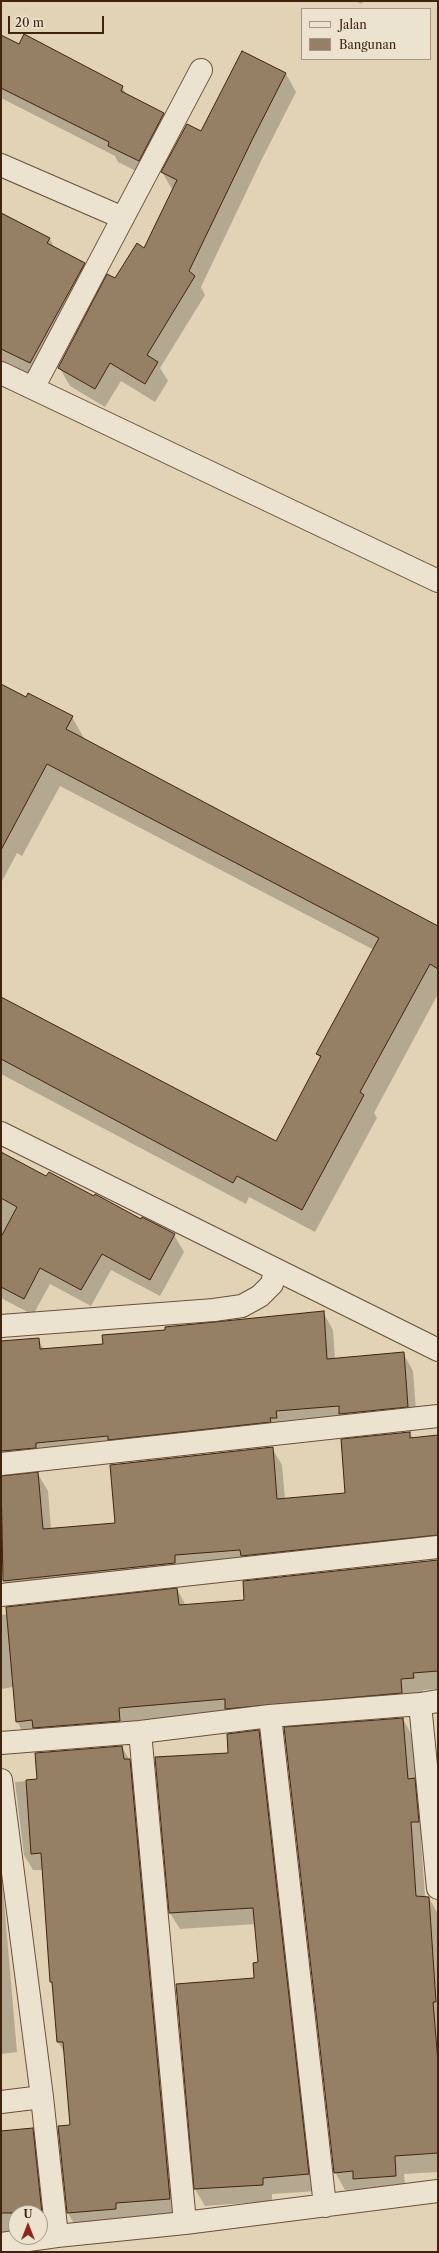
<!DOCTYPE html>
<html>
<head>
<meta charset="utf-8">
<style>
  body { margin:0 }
  #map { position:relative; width:439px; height:2253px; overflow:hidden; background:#e2d3b6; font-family:"Libre Caslon Text",serif }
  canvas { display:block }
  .frame { position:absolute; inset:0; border:2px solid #41240e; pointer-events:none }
  .legend { position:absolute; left:301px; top:8px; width:130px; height:52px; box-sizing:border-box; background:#ece2d0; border:1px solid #a89682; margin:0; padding:5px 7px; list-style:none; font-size:12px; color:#41240e }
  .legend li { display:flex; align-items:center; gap:8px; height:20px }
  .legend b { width:20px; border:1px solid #a89682 }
  .north { position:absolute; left:8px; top:2205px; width:40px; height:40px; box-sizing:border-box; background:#ece2d0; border:1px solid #a89682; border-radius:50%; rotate:0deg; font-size:11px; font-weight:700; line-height:16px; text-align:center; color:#41240e }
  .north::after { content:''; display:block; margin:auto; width:14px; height:18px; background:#8f2418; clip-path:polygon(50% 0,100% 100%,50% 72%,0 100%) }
  .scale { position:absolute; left:8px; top:16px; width:96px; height:18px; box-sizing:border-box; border:2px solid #41240e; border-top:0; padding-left:5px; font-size:12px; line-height:14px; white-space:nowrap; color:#41240e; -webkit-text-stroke:3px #ece2d0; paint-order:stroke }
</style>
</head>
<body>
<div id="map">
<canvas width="439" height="2253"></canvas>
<div class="frame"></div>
<ul class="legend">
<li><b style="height:5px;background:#ece2d0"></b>Jalan</li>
<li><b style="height:11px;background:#957f65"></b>Bangunan</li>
</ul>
<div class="north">U</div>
<div class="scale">20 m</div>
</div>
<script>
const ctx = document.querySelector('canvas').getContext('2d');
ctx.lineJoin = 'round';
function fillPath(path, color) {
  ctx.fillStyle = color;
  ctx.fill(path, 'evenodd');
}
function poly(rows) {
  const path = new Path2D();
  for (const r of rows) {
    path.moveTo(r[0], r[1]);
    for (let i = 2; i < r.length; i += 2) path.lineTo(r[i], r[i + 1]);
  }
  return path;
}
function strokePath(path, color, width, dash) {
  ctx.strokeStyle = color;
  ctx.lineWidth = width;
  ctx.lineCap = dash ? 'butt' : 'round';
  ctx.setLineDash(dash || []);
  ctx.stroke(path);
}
fillPath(poly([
  [355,1,363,1,362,4],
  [1,36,122,87,127,95,164,113,173,130,148,177,118,162,115,156,1,98],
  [243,52,286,74,296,92,262,159,201,287,205,295,160,368,168,381,155,402,121,381,105,407,70,386,59,367,115,279,145,249,173,191,162,172,202,132],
  [1,212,50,239,55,249,84,263,94,280,40,380,1,361],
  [1,685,26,699,72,717,85,740,438,928,438,994,374,1113,377,1118,315,1232,249,1197,246,1204,1,1074,1,998,276,1142,321,1059,317,1054,374,950,60,786,22,856,17,853,1,883],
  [1,1152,47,1178,174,1235,184,1252,160,1296,111,1270,91,1306,50,1284,33,1315,1,1298],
  [323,1312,333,1330,335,1359,403,1353,413,1371,417,1424,1,1474,1,1342,38,1339,44,1350,104,1345,166,1331],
  [409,1433,413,1438,438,1436,438,1552,14,1599,4,1582,1,1551,1,1477,38,1474,48,1491,51,1529,116,1524,272,1448,282,1465,285,1499,346,1494],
  [438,1561,438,1689,423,1690,423,1695,26,1739,17,1721,13,1687,1,1689,1,1615,177,1589,186,1606,245,1601],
  [403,1719,413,1737,416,1783,424,1797,429,1840,421,1840,425,1897,429,1898,438,1914,438,2172,404,2174,406,2194,365,2197,360,2189,345,2190,335,2172],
  [258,1731,268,1748,318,2191,272,2194,272,2201,205,2206,195,2189,177,1985,255,1979,259,1963,256,1924,180,1929,170,1913,229,1753],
  [122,1747,139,1776,179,2214,77,2229,68,2213,59,2127,71,2126,65,2053,58,2042,54,1986,51,1982,43,1870,33,1870,24,1855,15,1782,38,1780],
  [1,1812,9,1877,2,1878,17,2052,1,2054],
  [32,2129,42,2146,51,2232,43,2233,43,2244,1,2252,1,2131],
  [16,2213,40,2213,40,2237,16,2237]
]), '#0003');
const building = poly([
  [24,34,123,86,121,91,164,113,139,161,108,146,109,142,1,88,1,35,19,44,24,34],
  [242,51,286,73,252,140,189,271,195,276,147,355,158,362,145,384,110,363,95,389,58,368,107,274,115,278,137,243,144,248,177,180,161,172,187,124,201,131,242,51],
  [1,213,50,238,47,243,85,263,30,363,1,349,1,213],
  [1,684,26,697,28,693,73,716,66,729,438,926,438,969,430,964,360,1092,364,1095,302,1210,237,1176,233,1183,1,1059,1,997,276,1141,321,1056,316,1054,379,938,47,764,1,850,1,684],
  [1,1152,46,1176,49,1172,94,1196,95,1194,141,1219,142,1217,175,1234,150,1280,102,1254,81,1290,40,1268,24,1299,1,1287,1,1237,17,1207,1,1198,1,1152],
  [324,1311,327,1359,404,1352,408,1407,339,1414,339,1406,276,1411,277,1418,270,1418,271,1422,108,1440,108,1436,36,1443,36,1448,1,1451,1,1341,39,1338,40,1349,103,1344,102,1335,165,1330,165,1327,324,1311],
  [410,1432,410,1438,438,1435,438,1535,241,1556,240,1550,175,1555,175,1563,3,1581,1,1476,38,1472,43,1529,115,1523,110,1465,273,1447,277,1499,345,1493,341,1439,410,1432],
  [438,1560,438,1671,413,1673,414,1678,401,1679,402,1693,225,1709,225,1699,119,1708,120,1721,33,1728,32,1720,16,1722,6,1607,177,1588,179,1605,244,1600,243,1581,438,1560],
  [403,1718,408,1779,415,1778,419,1822,411,1822,416,1896,429,1897,436,2002,433,2002,438,2062,438,2153,395,2156,396,2176,353,2179,353,2171,334,2173,284,1727,403,1718],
  [259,1730,309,2174,263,2178,263,2185,194,2189,176,1984,254,1978,253,1963,258,1962,253,1908,169,1913,155,1757,228,1753,227,1734,259,1730],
  [122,1746,124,1759,130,1759,170,2199,116,2203,116,2209,67,2213,58,2126,70,2125,63,2042,57,2042,52,1982,50,1982,41,1853,31,1854,26,1780,37,1779,35,1753,122,1746],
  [33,2128,42,2213,1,2213,1,2131,33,2128]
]);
fillPath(building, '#957f65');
strokePath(building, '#41240e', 1);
const minor = poly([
  [1,165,123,218],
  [1,373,438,581],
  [33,388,201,70],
  [1,1133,438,1350],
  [1,1326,214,1310,242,1306,260,1296,272,1284,275,1270],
  [1,1464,438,1416],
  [1,1595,438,1547],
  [420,1704,438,1888],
  [270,1716,325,2206],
  [140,1732,185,2223],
  [1,1743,140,1732,270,1716,420,1704,438,1701],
  [1,1780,42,2097,57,2236,1,2244],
  [1,2102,42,2097],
  [57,2236,185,2223,438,2191]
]);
strokePath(minor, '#695038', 24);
strokePath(minor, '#ece2d0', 22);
</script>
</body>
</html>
